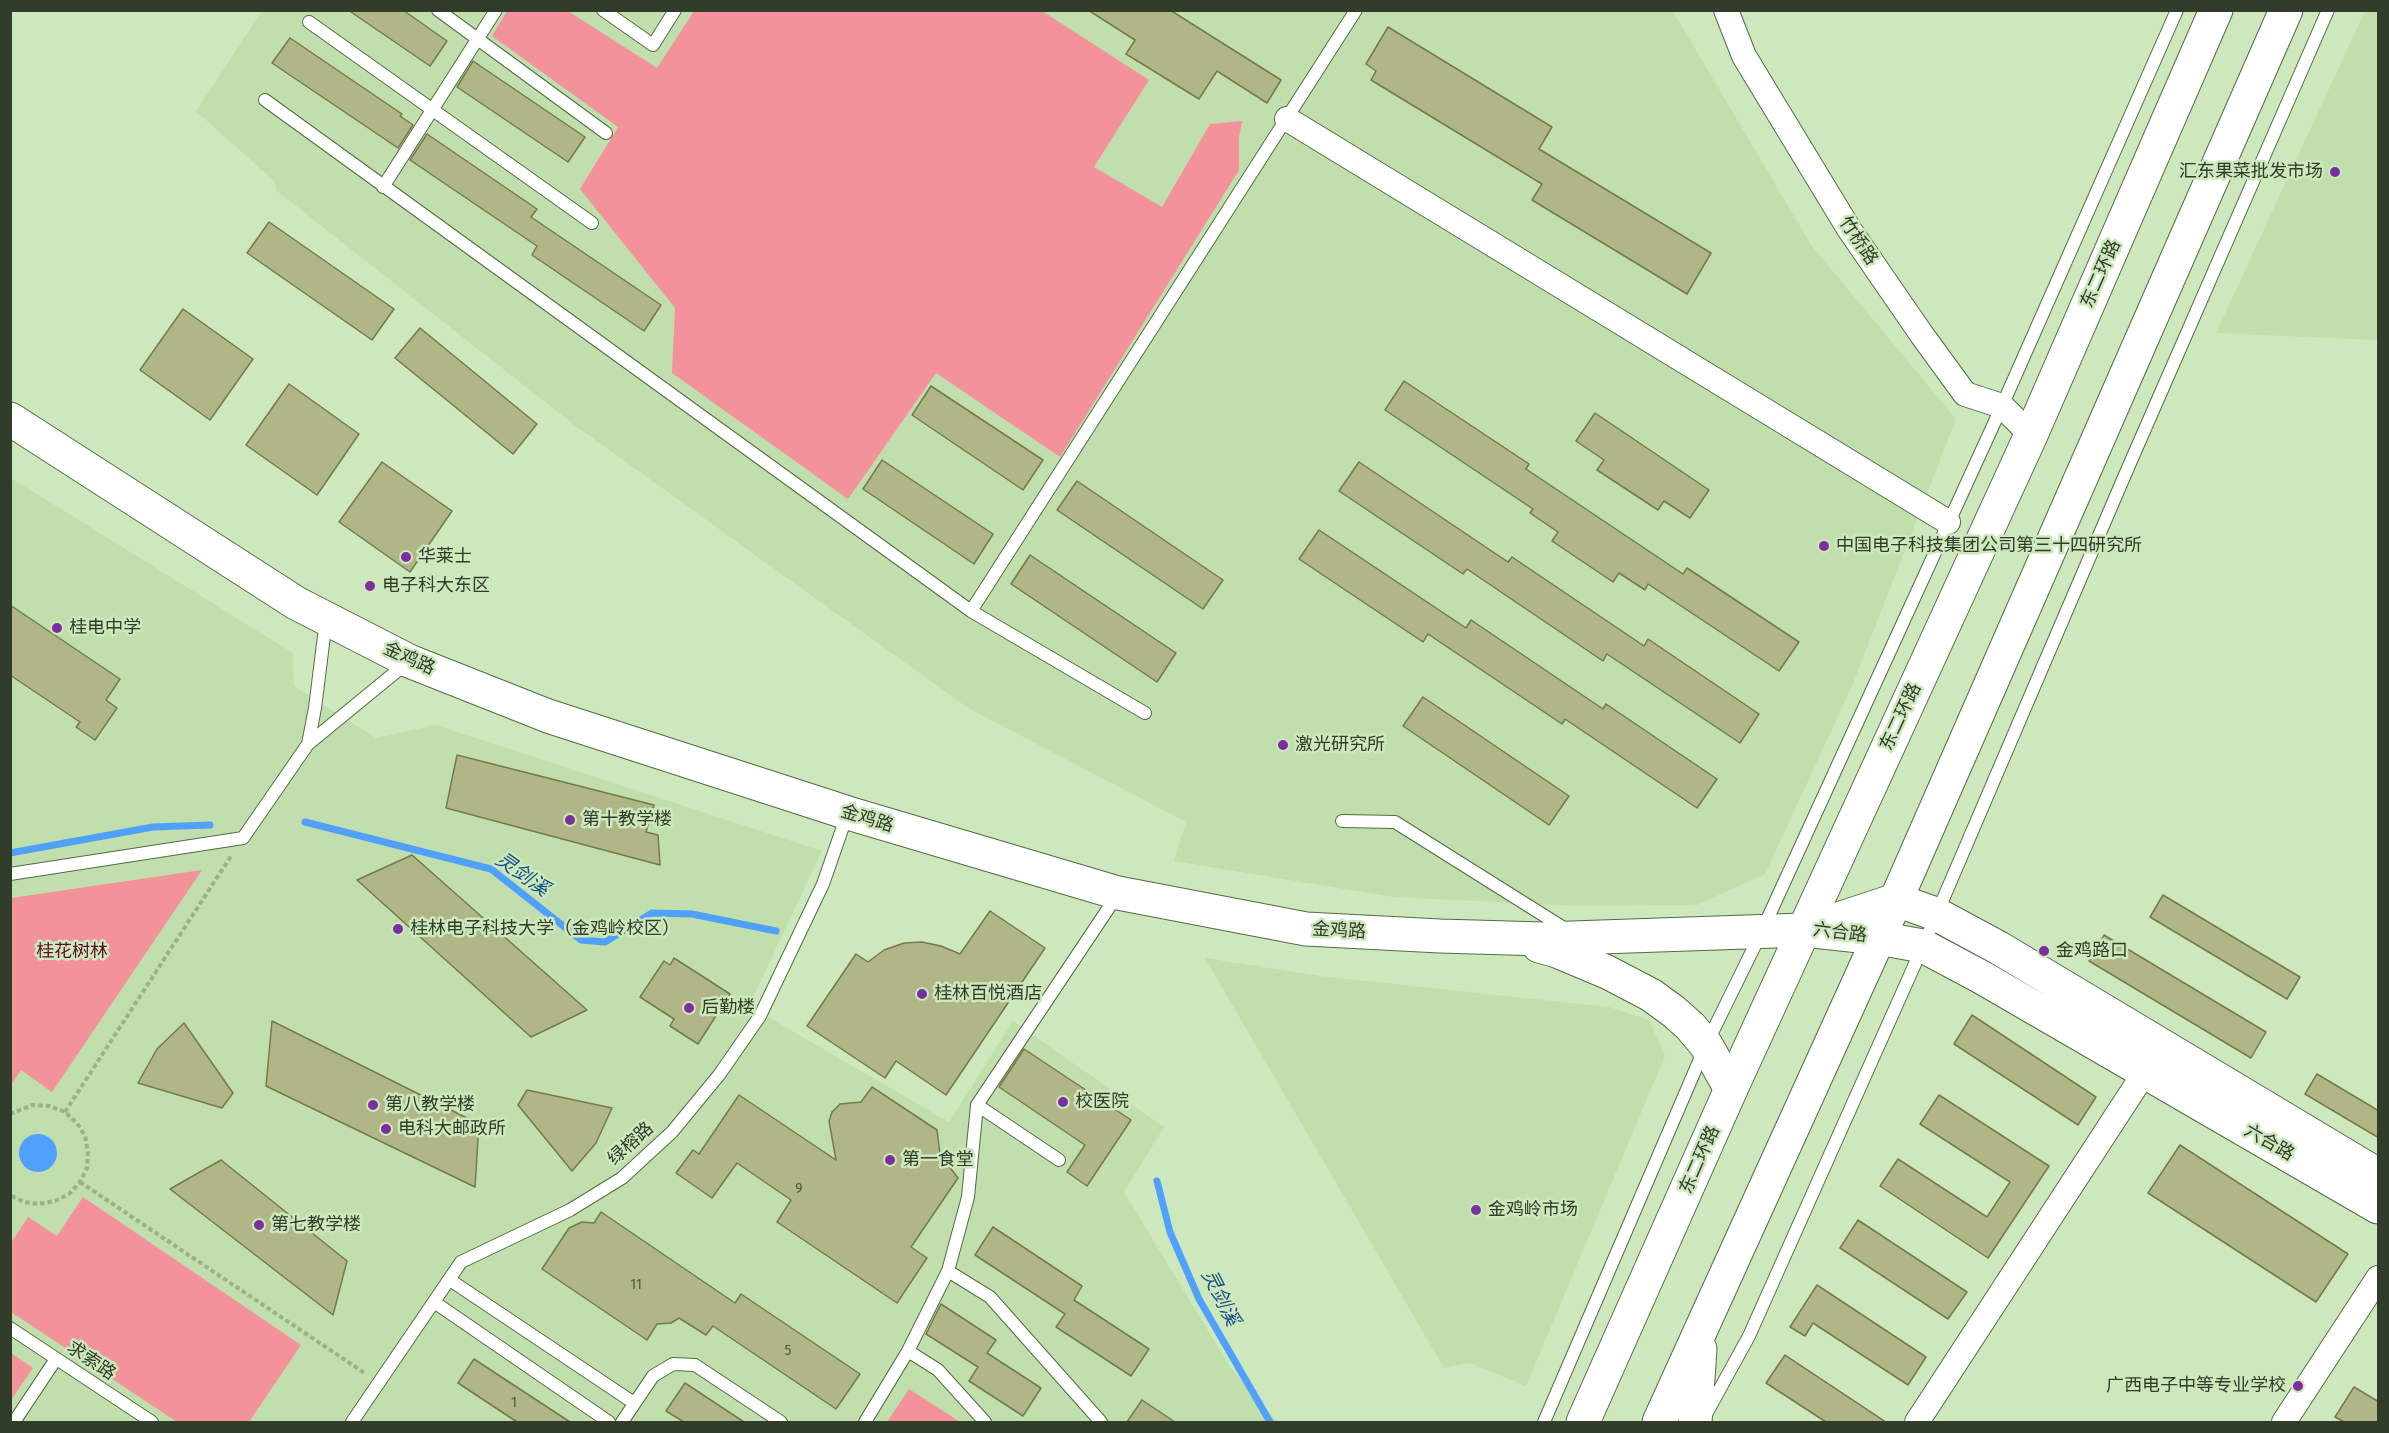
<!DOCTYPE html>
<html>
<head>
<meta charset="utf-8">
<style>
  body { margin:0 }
  #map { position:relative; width:2389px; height:1433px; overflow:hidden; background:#cde8bc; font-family:"Fira Sans Condensed",sans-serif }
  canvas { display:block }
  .frame { position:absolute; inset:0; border:12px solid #313c2a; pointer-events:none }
</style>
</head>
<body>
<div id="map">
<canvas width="2389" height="1433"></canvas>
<div class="frame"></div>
</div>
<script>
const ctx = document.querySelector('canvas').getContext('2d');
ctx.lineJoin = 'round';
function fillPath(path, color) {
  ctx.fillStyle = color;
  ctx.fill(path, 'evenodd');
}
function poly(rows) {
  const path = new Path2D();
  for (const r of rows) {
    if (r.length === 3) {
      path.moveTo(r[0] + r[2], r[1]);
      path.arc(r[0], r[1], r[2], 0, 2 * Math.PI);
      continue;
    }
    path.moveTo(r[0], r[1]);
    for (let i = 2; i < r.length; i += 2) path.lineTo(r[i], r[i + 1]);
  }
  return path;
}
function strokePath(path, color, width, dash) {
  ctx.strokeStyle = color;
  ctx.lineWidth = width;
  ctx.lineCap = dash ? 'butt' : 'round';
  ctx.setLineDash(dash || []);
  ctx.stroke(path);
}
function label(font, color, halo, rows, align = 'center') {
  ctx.font = font + ' "Fira Sans Condensed","Noto Sans SC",sans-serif';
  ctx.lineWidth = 5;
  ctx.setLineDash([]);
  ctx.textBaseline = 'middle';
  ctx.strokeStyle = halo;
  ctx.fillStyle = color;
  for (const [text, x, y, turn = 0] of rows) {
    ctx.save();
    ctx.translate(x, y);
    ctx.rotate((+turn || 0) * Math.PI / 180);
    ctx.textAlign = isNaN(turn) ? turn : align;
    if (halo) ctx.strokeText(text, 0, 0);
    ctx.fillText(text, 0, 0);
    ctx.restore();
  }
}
fillPath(poly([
  [262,11,1673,11,1811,245,1956,419,1852,686,1765,874,1697,905,1579,906,1393,897,1174,861,1186,822,968,708,573,424,277,191,274,181,196,111],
  [2365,11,2378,11,2378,340,2216,333],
  [11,478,293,653,294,686,376,738,436,725,822,851,749,1006,949,1122,1013,1021,1164,1127,1124,1192,1230,1367,1278,1422,11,1422],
  [1205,958,1320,976,1609,1007,1649,1020,1665,1056,1526,1386,1469,1363,1444,1368]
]), '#c0dfac');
fillPath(poly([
  [507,11,568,11,657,68,694,11,1042,11,1149,80,1094,167,1162,207,1210,124,1242,121,1239,137,1239,170,1060,457,936,373,848,499,672,373,675,308,580,189,618,127,492,36],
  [202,870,52,1092,21,1070,11,1085,11,898],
  [83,1197,301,1345,249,1422,177,1422,11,1312,11,1243,28,1217,57,1236],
  [11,1353,33,1368,11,1400],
  [909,1389,960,1422,887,1422]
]), '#f4929c');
fillPath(poly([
  [38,1153,19]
]), '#4fa1fd');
strokePath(poly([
  [305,822,491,869,581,940,605,942,652,913,692,914,776,931],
  [10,853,153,827,210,825],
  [1157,1181,1170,1232,1199,1299,1270,1422]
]), '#4fa1fd', 7);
const building = poly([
  [348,10,403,10,447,41,430,66,348,10],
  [1088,10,1170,10,1281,80,1267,103,1217,71,1199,99,1126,54,1135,40,1088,10],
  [1388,27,1552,127,1539,149,1711,253,1687,294,1532,200,1542,184,1371,80,1376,71,1366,64,1388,27],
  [290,38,402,114,400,116,413,125,398,148,272,63,290,38],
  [473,61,585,137,568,162,457,87,473,61],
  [427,134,537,209,531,217,661,305,644,331,532,255,537,246,410,160,427,134],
  [269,222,394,309,372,340,247,253,269,222],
  [183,309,253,359,210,420,140,370,183,309],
  [420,328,537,424,513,454,395,358,420,328],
  [1404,381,1529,464,1526,469,1683,574,1687,568,1799,642,1779,671,1648,584,1645,590,1619,573,1613,582,1552,541,1558,532,1530,513,1533,509,1385,410,1404,381],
  [289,384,359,434,317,495,246,445,289,384],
  [931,386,1043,460,1023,490,912,415,931,386],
  [1595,413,1709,490,1690,518,1664,501,1658,510,1597,470,1604,460,1576,441,1595,413],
  [882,460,993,534,974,564,863,489,882,460],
  [382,462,452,511,410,572,339,522,382,462],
  [1359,462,1508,562,1512,557,1644,646,1648,639,1759,714,1740,743,1607,654,1603,661,1467,569,1463,574,1339,491,1359,462],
  [1077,481,1223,580,1203,609,1057,510,1077,481],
  [1319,530,1466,628,1471,620,1603,709,1606,704,1717,779,1697,808,1565,719,1562,724,1428,634,1423,642,1299,559,1319,530],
  [1030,555,1176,653,1157,682,1011,584,1030,555],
  [10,605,120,679,106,700,117,708,95,740,76,727,80,722,10,675,10,605],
  [1423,697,1569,796,1549,825,1403,726,1423,697],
  [457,755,654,805,646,832,658,835,660,865,446,808,457,755],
  [412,855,587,1010,531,1037,357,880,412,855],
  [2163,895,2300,977,2287,999,2150,917,2163,895],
  [990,911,1045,948,946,1095,896,1061,885,1078,807,1026,856,954,868,962,884,950,904,943,922,942,941,946,960,954,990,911],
  [2104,935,2266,1032,2251,1058,2089,961,2104,935],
  [674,958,730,994,698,1044,670,1026,674,1019,640,997,664,961,670,965,674,958],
  [1972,1015,2096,1097,2078,1125,1954,1044,1972,1015],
  [272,1021,479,1124,475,1187,266,1086,272,1021],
  [184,1023,233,1093,222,1108,138,1083,157,1049,184,1023],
  [1024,1049,1131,1120,1087,1186,1067,1172,1085,1145,999,1087,1024,1049],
  [2317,1074,2379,1111,2379,1138,2305,1094,2317,1074],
  [872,1087,937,1130,940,1154,958,1178,911,1247,927,1258,897,1303,777,1222,791,1200,737,1163,712,1198,676,1173,693,1150,699,1154,739,1095,836,1160,829,1121,832,1112,840,1104,861,1102,872,1087],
  [527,1090,612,1108,596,1143,572,1171,518,1105,527,1090],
  [1939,1095,2049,1166,1988,1258,1880,1186,1898,1159,1987,1217,2010,1182,1920,1124,1939,1095],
  [2180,1145,2348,1254,2316,1302,2148,1193,2180,1145],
  [221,1160,347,1261,333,1315,170,1189,221,1160],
  [601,1212,735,1303,741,1294,860,1374,836,1409,713,1326,706,1335,679,1318,671,1323,657,1324,647,1340,542,1269,569,1228,582,1222,594,1223,601,1212],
  [1858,1220,1967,1292,1948,1319,1840,1248,1858,1220],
  [993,1227,1082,1286,1074,1300,1149,1349,1131,1376,1056,1327,1065,1314,975,1255,993,1227],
  [1817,1285,1926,1357,1908,1385,1813,1323,1805,1336,1790,1327,1817,1285],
  [941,1304,996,1340,987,1353,1041,1388,1023,1416,969,1381,978,1367,926,1334,941,1304],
  [1785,1355,1886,1422,1826,1422,1766,1383,1785,1355],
  [474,1359,570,1422,517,1422,458,1383,474,1359],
  [685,1383,744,1422,684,1422,666,1411,685,1383],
  [2354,1387,2379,1402,2379,1422,2344,1422,2335,1417,2354,1387],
  [1142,1400,1175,1422,1127,1422,1142,1400]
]);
fillPath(building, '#b0b686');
strokePath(building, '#757a4c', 1.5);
const lane = poly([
  [438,10,606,133],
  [603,10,653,45,675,10],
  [309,22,592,223],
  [265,100,971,611,1145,713],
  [383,187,496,10],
  [971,611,1356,10],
  [308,744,315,708,326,620],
  [1342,821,1395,822,1567,930],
  [10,874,243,838,308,744,408,662],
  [977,1105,1059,1160],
  [948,1271,990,1297,1101,1422],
  [450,1280,634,1403],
  [434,1302,609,1422],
  [10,1328,152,1422],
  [908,1351,938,1370,985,1422],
  [1705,1416,1749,1336,1923,946,2124,477,2328,10],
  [14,1422,56,1359],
  [352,1422,461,1262,570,1210,622,1178,672,1132,719,1075,760,1016,823,884,847,815],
  [622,1422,653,1376,673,1364,695,1365,781,1422],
  [865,1422,908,1351,948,1271,968,1197,977,1105,1118,894],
  [1544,1422,1706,1045,1761,933,2002,406,2177,10]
]);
const street = poly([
  [1726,10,1744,56,1849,229,1922,335,1965,394,2002,406,2031,435],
  [1287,119,1948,522],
  [1917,1422,2145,1072],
  [2284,1422,2378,1278]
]);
const secondary = poly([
  [10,419,296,603,409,661,548,716,848,813,1118,893,1306,929,1440,936,1543,939,1804,930,1878,938,1923,946,1983,978,2378,1207],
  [1814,927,1896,900,1936,914,1999,948,2378,1175],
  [1539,946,1557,951,1607,972,1651,995,1673,1011,1690,1026,1706,1045,1731,1089]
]);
const primary = poly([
  [1583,1422,1731,1089,2031,435,2216,10],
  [1659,1422,1896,900,2286,10],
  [1695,1422,1700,1349]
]);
strokePath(lane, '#546b44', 14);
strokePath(street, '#546b44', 26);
strokePath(secondary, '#546b44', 35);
strokePath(primary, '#546b44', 35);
strokePath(poly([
  [65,1112,231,856],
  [10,1114,32,1105,49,1106,65,1112,77,1123,85,1136,88,1152,87,1168,80,1182,69,1194,55,1201,39,1204,24,1202,10,1195],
  [80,1182,366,1374]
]), '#9bb08d', 4, [4.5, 3]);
strokePath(lane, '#fff', 12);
strokePath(street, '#fff', 24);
strokePath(secondary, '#fff', 33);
strokePath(primary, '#fff', 33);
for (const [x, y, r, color] of [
  [2335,172,6,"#7c2e9f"],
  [1824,546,6,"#7c2e9f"],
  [406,557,6,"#7c2e9f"],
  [370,586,6,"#7c2e9f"],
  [57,628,6,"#7c2e9f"],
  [1283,745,6,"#7c2e9f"],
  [570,820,6,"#7c2e9f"],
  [398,929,6,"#7c2e9f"],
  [2044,951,6,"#7c2e9f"],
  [922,994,6,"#7c2e9f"],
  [689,1008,6,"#7c2e9f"],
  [1063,1102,6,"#7c2e9f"],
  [373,1105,6,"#7c2e9f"],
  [386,1129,6,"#7c2e9f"],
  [890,1160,6,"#7c2e9f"],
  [1476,1210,6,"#7c2e9f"],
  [259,1225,6,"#7c2e9f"],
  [2298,1386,6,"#7c2e9f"]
]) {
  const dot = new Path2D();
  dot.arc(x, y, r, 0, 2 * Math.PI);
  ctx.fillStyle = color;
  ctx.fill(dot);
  strokePath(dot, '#cde8bc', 2);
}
label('15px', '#515a41', null, [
  ["9",799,1189],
  ["11",636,1285],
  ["5",788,1351],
  ["1",514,1403]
]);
label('18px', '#313c2a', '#cde8bc', [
  ["汇东果菜批发市场",2323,172,"right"],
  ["中国电子科技集团公司第三十四研究所",1836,546],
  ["华莱士",418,557],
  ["电子科大东区",382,586],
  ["桂电中学",69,628],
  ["激光研究所",1295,745],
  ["第十教学楼",582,820],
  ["桂林电子科技大学（金鸡岭校区）",410,929],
  ["金鸡路口",2056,951],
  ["桂林百悦酒店",934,994],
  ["后勤楼",701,1008],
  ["校医院",1075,1102],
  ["第八教学楼",385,1105],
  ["电科大邮政所",398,1129],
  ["第一食堂",902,1160],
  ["金鸡岭市场",1488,1210],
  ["第七教学楼",271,1225],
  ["广西电子中等专业学校",2286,1386,"right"]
], 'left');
label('18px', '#313c2a', '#cde8bc', [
  ["竹桥路",1858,241,56],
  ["东二环路",2101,274,-66],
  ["金鸡路",409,659,24],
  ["东二环路",1901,717,-65],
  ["金鸡路",867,819,17],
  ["金鸡路",1339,931,3],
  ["六合路",1840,933,7],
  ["六合路",2269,1143,30],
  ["绿榕路",631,1144,-42],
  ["东二环路",1700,1160,-66],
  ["求索路",91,1361,34]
]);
label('18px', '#5f0d21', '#cde8bc', [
  ["桂花树林",72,952]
]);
label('italic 20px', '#174e89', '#cde8bc', [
  ["灵剑溪",522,875,35],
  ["灵剑溪",1220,1298,63]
]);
</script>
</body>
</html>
